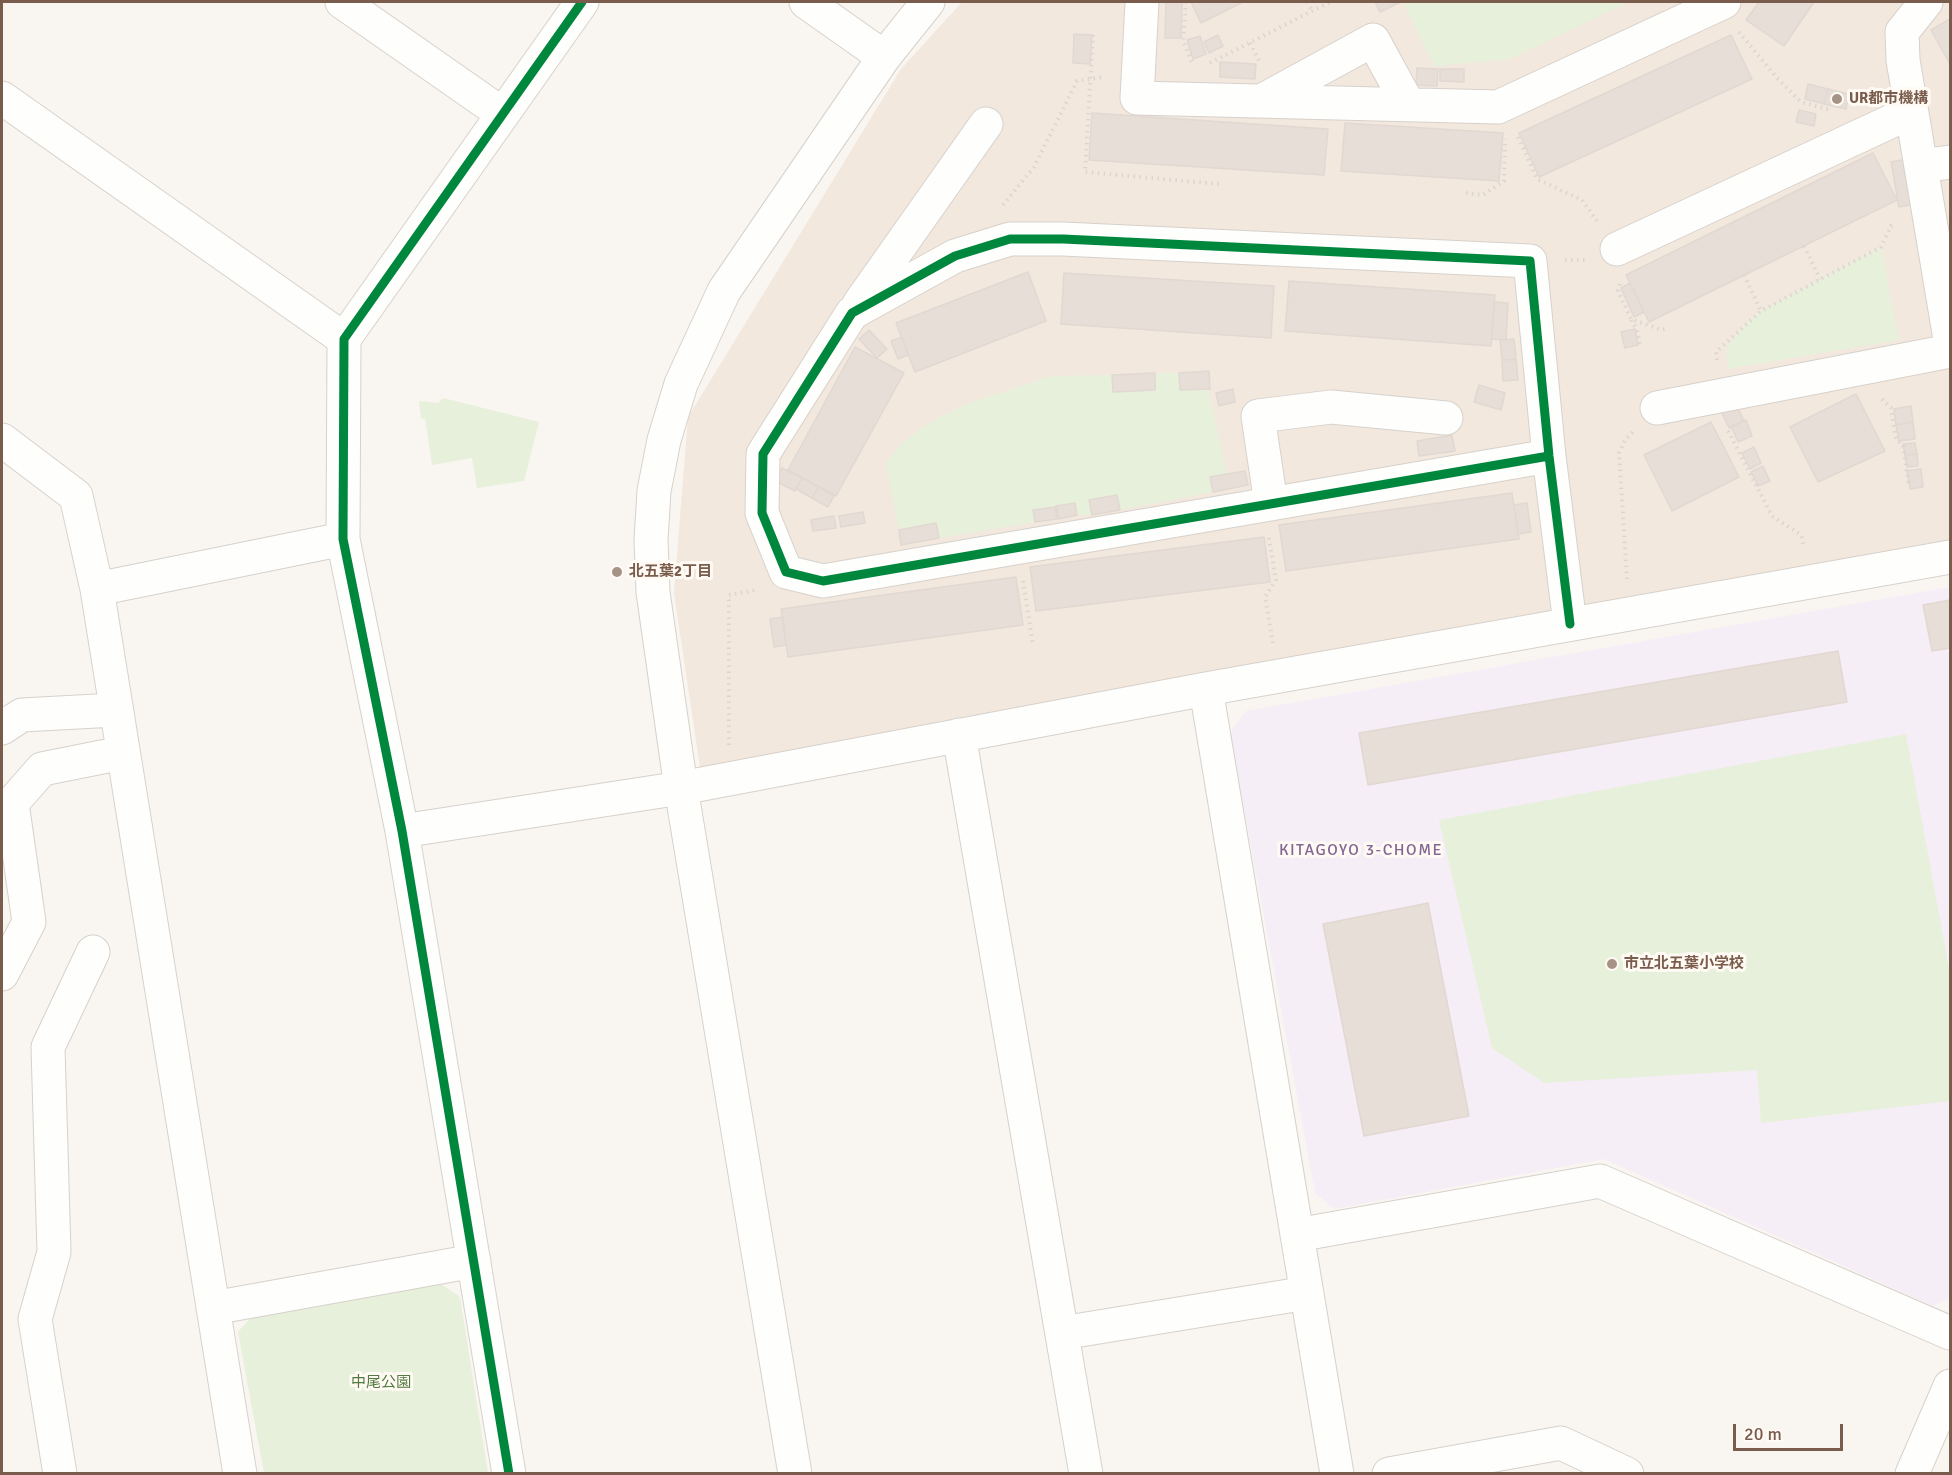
<!DOCTYPE html>
<html>
<head>
<meta charset="utf-8">
<style>
  body { margin:0 }
  #map { position:relative; width:1952px; height:1475px; overflow:hidden; background:#f9f5f0; font-family:Signika,sans-serif }
  canvas { display:block }
  .frame { position:absolute; inset:0; border:3px solid #7a5c4d; pointer-events:none }
  .scale { position:absolute; left:1733px; top:1424px; width:110px; height:27px; box-sizing:border-box; border:3px solid #7a5c4d; border-top:0; padding-left:8px; font-size:18px; line-height:21px; white-space:nowrap; color:#7a5c4d; -webkit-text-stroke:4px #fffaf3; paint-order:stroke }
</style>
</head>
<body>
<div id="map">
<canvas width="1952" height="1475"></canvas>
<div class="frame"></div>
<div class="scale">20 m</div>
</div>
<script>
const ctx = document.querySelector('canvas').getContext('2d');
ctx.lineJoin = 'round';
function fillPath(path, color) {
  ctx.fillStyle = color;
  ctx.fill(path, 'evenodd');
}
function poly(rows) {
  const path = new Path2D();
  for (const r of rows) {
    path.moveTo(r[0], r[1]);
    for (let i = 2; i < r.length; i += 2) path.lineTo(r[i], r[i + 1]);
  }
  return path;
}
function strokePath(path, color, width, dash) {
  ctx.strokeStyle = color;
  ctx.lineWidth = width;
  ctx.lineCap = dash ? 'butt' : 'round';
  ctx.setLineDash(dash || []);
  ctx.stroke(path);
}
function label(font, color, halo, rows, align = 'center') {
  ctx.font = font + ' Signika,"Noto Sans JP",sans-serif';
  ctx.lineWidth = 6;
  ctx.setLineDash([]);
  ctx.textBaseline = 'middle';
  ctx.strokeStyle = halo;
  ctx.fillStyle = color;
  for (const [text, x, y, turn = 0] of rows) {
    ctx.save();
    ctx.translate(x, y);
    ctx.rotate((+turn || 0) * Math.PI / 180);
    ctx.textAlign = isNaN(turn) ? turn : align;
    if (halo) ctx.strokeText(text, 0, 0);
    ctx.fillText(text, 0, 0);
    ctx.restore();
  }
}
fillPath(poly([
  [962,2,1950,2,1950,540,700,768,674,593,688,417,901,69]
]), '#f2e8de');
fillPath(poly([
  [1950,587,1950,1298,1933,1306,1604,1159,1334,1209,1315,1193,1230,733,1246,711]
]), '#f6eef6');
fillPath(poly([
  [1403,2,1629,2,1510,59,1434,66],
  [1881,247,1899,340,1728,369,1726,349,1742,327,1761,311],
  [1155,373,1179,373,1180,389,1208,389,1227,474,1210,477,1213,492,1120,510,1116,495,1089,500,1092,515,1077,515,1075,503,1034,510,1035,522,939,538,936,523,899,530,886,464,904,441,934,420,966,404,1052,376,1112,375,1113,392,1155,390],
  [443,398,539,422,524,481,477,488,472,458,432,465,425,418,421,419,419,401,438,403],
  [1906,734,1950,974,1950,1101,1761,1123,1757,1070,1544,1083,1492,1048,1439,820],
  [435,1280,460,1297,488,1473,264,1473,238,1332,253,1315]
]), '#e7f0db');
const building = poly([
  [1166,2,1182,2,1181,38,1165,38,1166,2],
  [1191,2,1243,2,1201,23,1191,2],
  [1375,2,1401,2,1380,12,1375,2],
  [1759,2,1814,2,1784,46,1746,20,1759,2],
  [1950,19,1950,64,1931,30,1950,19],
  [1074,34,1092,35,1090,64,1073,63,1074,34],
  [1218,35,1223,46,1209,53,1204,42,1218,35],
  [1731,35,1752,79,1539,177,1519,133,1731,35],
  [1200,36,1206,54,1193,59,1187,40,1200,36],
  [1220,62,1256,64,1255,79,1220,77,1220,62],
  [1417,68,1438,69,1437,86,1416,85,1417,68],
  [1440,69,1464,69,1464,82,1440,81,1440,69],
  [1808,84,1828,89,1824,104,1805,99,1808,84],
  [1828,89,1849,94,1846,109,1824,104,1828,89],
  [1799,110,1816,114,1814,126,1796,122,1799,110],
  [1092,113,1328,129,1324,175,1089,160,1092,113],
  [1345,123,1503,133,1499,181,1341,171,1345,123],
  [1873,153,1897,200,1649,322,1626,275,1873,153],
  [1907,159,1915,204,1899,207,1891,162,1907,159],
  [1028,272,1046,321,915,372,896,323,1028,272],
  [1064,273,1274,286,1271,338,1061,324,1064,273],
  [1289,281,1495,295,1491,346,1285,331,1289,281],
  [1630,283,1644,312,1634,317,1621,288,1630,283],
  [1494,302,1508,303,1506,340,1492,339,1494,302],
  [1635,329,1638,345,1625,348,1621,332,1635,329],
  [869,330,887,349,877,358,859,339,869,330],
  [902,337,908,355,898,359,891,341,902,337],
  [1514,339,1516,359,1502,360,1500,340,1514,339],
  [855,347,904,373,836,496,788,470,855,347],
  [1516,359,1518,380,1503,381,1502,360,1516,359],
  [1209,371,1210,389,1180,390,1179,373,1209,371],
  [1155,373,1155,390,1113,392,1112,375,1155,373],
  [1479,385,1505,393,1501,410,1474,402,1479,385],
  [1233,389,1235,402,1219,406,1216,393,1233,389],
  [1856,394,1885,451,1818,482,1790,427,1856,394],
  [1736,404,1744,421,1729,428,1721,411,1736,404],
  [1911,406,1913,422,1896,425,1894,409,1911,406],
  [1746,420,1752,436,1738,442,1731,426,1746,420],
  [1711,422,1739,477,1672,511,1644,455,1711,422],
  [1913,422,1915,439,1899,441,1896,425,1913,422],
  [1452,435,1455,451,1419,456,1417,441,1452,435],
  [1915,443,1917,454,1905,455,1903,444,1915,443],
  [1754,447,1761,463,1750,469,1742,453,1754,447],
  [1917,454,1918,466,1907,467,1905,455,1917,454],
  [1763,466,1770,481,1758,486,1751,472,1763,466],
  [782,468,802,478,795,491,775,481,782,468],
  [1921,469,1923,487,1910,489,1907,471,1921,469],
  [1245,471,1248,485,1213,492,1210,477,1245,471],
  [802,478,819,487,812,498,796,489,802,478],
  [819,487,834,496,828,507,812,498,819,487],
  [1512,493,1519,539,1286,571,1279,525,1512,493],
  [1117,495,1120,510,1092,515,1089,500,1117,495],
  [1075,503,1077,515,1059,519,1056,506,1075,503],
  [1527,503,1531,532,1518,534,1514,505,1527,503],
  [1055,507,1057,519,1035,522,1033,510,1055,507],
  [863,512,865,523,841,527,839,516,863,512],
  [834,516,836,528,813,531,811,520,834,516],
  [936,523,939,538,901,545,899,530,936,523],
  [1264,537,1270,582,1036,611,1030,567,1264,537],
  [1016,577,1023,625,788,657,781,609,1016,577],
  [1950,600,1950,648,1932,651,1923,605,1950,600],
  [783,617,786,645,774,647,770,619,783,617],
  [1838,651,1847,702,1368,785,1359,733,1838,651],
  [1428,903,1469,1116,1364,1136,1323,924,1428,903]
]);
fillPath(building, '#e6ded7');
strokePath(building, '#e2d8d2', 1.5);
const minor = poly([
  [342,2,501,113],
  [806,2,884,57],
  [1142,2,1137,98,1498,107,1724,2],
  [1926,2,1902,32,1903,60,1950,339],
  [2,98,344,339],
  [1265,99,1373,40,1408,104],
  [1921,166,1950,162],
  [1617,249,1911,112],
  [859,304,986,124],
  [1657,408,1950,351],
  [2,440,76,496,97,589,240,1474],
  [1549,456,823,581,786,572,762,513,763,454,852,313,955,256,1010,239,1063,239,1530,261,1549,456,1570,624],
  [1271,504,1258,416,1331,407,1446,418],
  [97,589,343,539],
  [1206,689,1337,1474],
  [2,728,22,715,115,710],
  [959,735,1086,1474],
  [402,831,681,788,1206,689,1950,557],
  [2,974,29,922,12,803,42,769,122,753],
  [1297,1235,1600,1181,1950,1333],
  [213,1308,474,1261],
  [1062,1333,1307,1293],
  [60,1474,35,1319,54,1252,48,1047,93,952],
  [509,1474,402,831,343,539,344,339,582,2],
  [795,1474,681,788,653,592,651,540,654,491,664,440,681,384,724,291,884,57,928,2],
  [1389,1474,1561,1443,1627,1474],
  [1912,1474,1950,1386]
]);
strokePath(minor, '#d7d1cb', 35);
strokePath(poly([
  [1186,2,1183,41,1193,65],
  [1307,2,1312,10],
  [1739,32,1777,78,1801,102,1831,110],
  [1093,35,1085,172,1219,184],
  [1250,43,1259,61],
  [1210,63,1330,2],
  [1518,137,1537,179,1582,200,1597,221],
  [1466,193,1483,195,1504,181,1505,139],
  [1003,205,1034,167,1077,81,1104,77],
  [1804,246,1820,279],
  [1565,260,1585,260],
  [1744,275,1761,311],
  [1620,284,1618,291,1631,319,1662,330,1668,328],
  [1631,320,1636,328,1640,344],
  [1717,360,1716,352,1761,311,1881,247,1891,226,1894,225],
  [1882,399,1891,408,1896,439,1903,445,1909,487],
  [1728,431,1772,516,1801,535,1804,547],
  [1269,538,1276,580,1265,597,1273,643],
  [1627,579,1619,453,1625,440,1633,432],
  [1023,581,1033,645],
  [729,745,729,595,756,590]
]), '#dcd5d0', 4, [1.5, 4.5]);
strokePath(minor, '#fefefd', 33);
strokePath(poly([
  [1549,456,823,581,786,572,762,513,763,454,852,313,955,256,1010,239,1063,239,1530,261,1549,456,1570,624],
  [509,1474,402,831,343,539,344,339,582,2]
]), '#00873e', 9);
for (const [x, y, r, color] of [
  [1837,99,6,"#a69286"],
  [617,572,6,"#a69286"],
  [1612,964,6,"#a69286"]
]) {
  const dot = new Path2D();
  dot.arc(x, y, r, 0, 2 * Math.PI);
  ctx.fillStyle = color;
  ctx.fill(dot);
  strokePath(dot, '#fffaf3', 2);
}
label('bold 15px', '#7a5c4d', '#fffaf3', [
  ["UR都市機構",1849,99],
  ["北五葉2丁目",629,572],
  ["市立北五葉小学校",1624,964]
], 'left');
label('15px', '#537a41', '#fffaf3', [
  ["中尾公園",381,1383]
]);
ctx.letterSpacing = '1.5px';
label('16px', '#846695', '#fffaf3', [
  ["KITAGOYO 3-CHOME",1361,851]
]);
ctx.letterSpacing = '0px';
</script>
</body>
</html>
